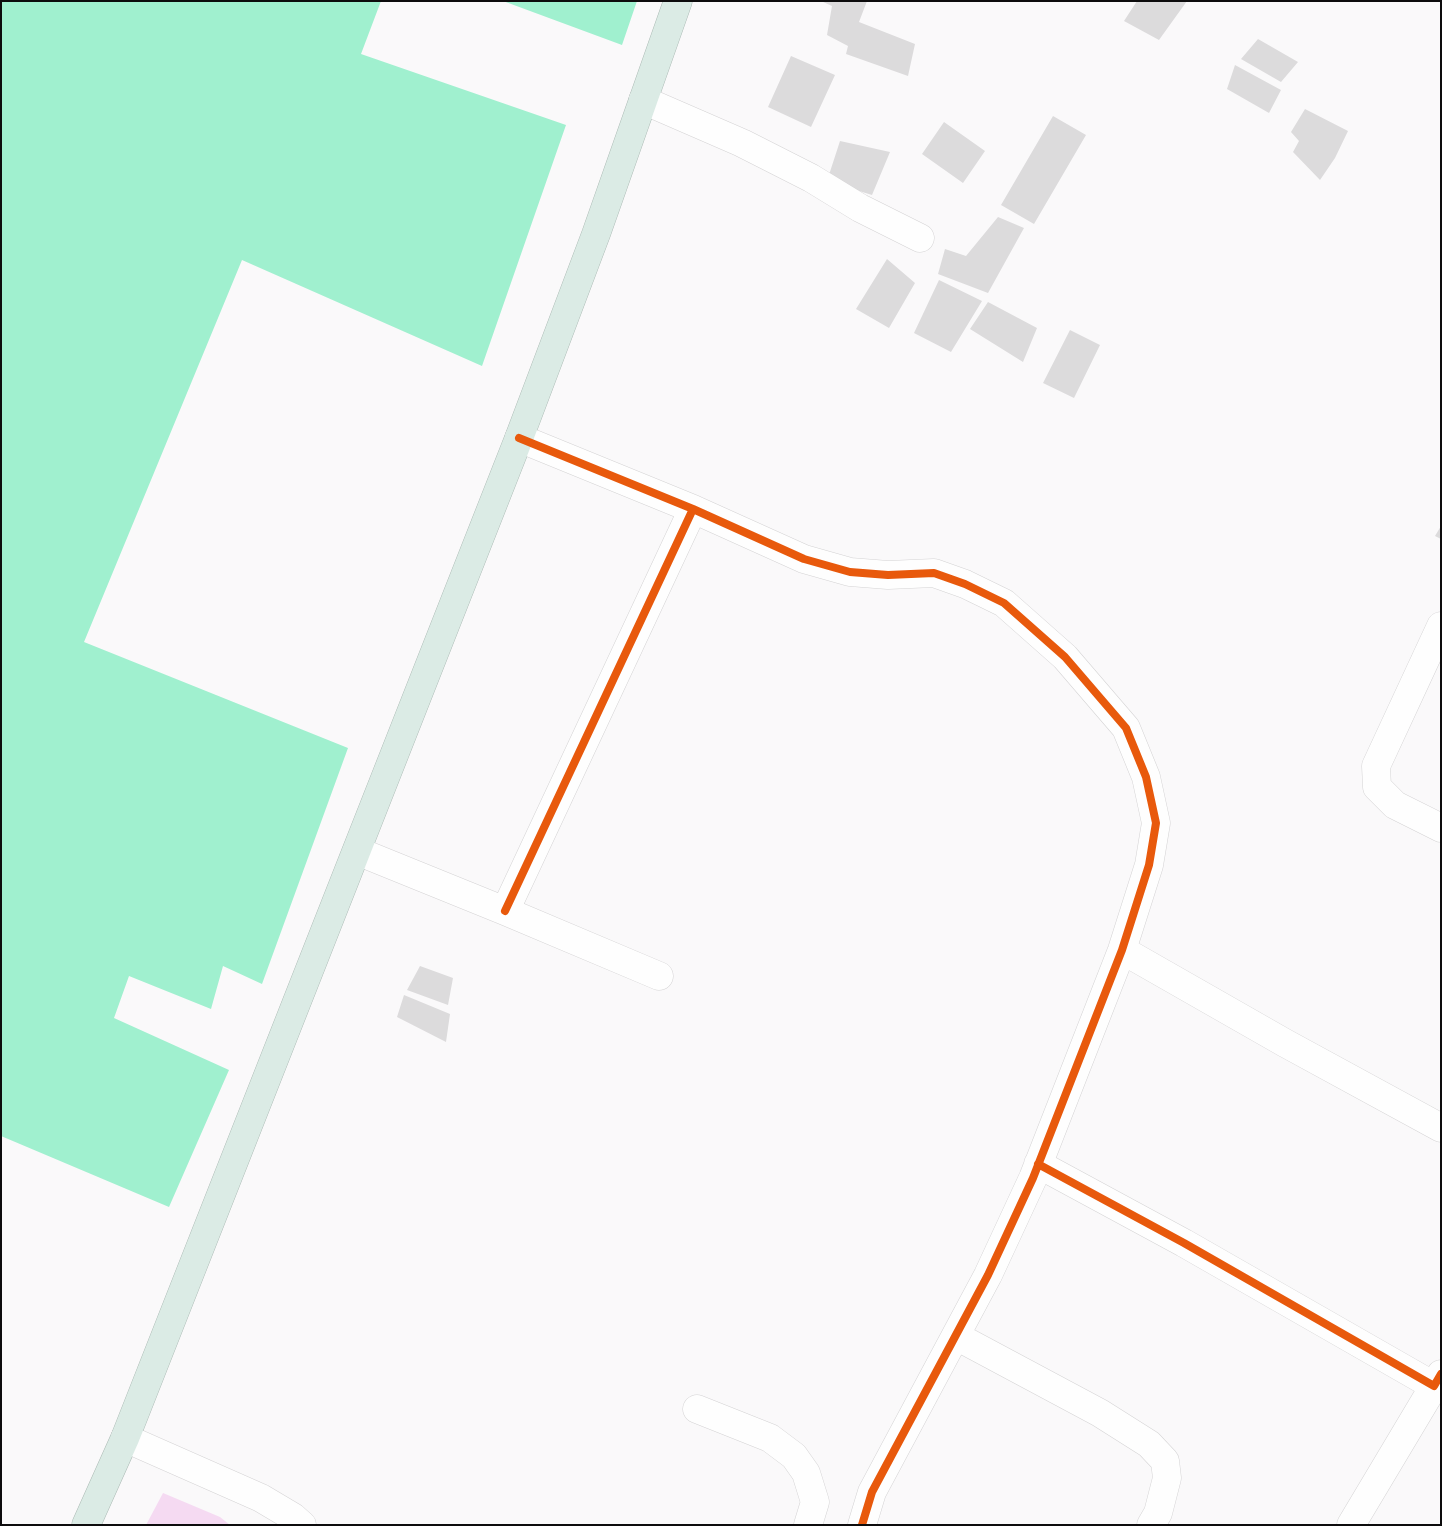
<!DOCTYPE html>
<html>
<head>
<meta charset="utf-8">
<style>
  body { margin:0 }
  #map { position:relative; width:1442px; height:1526px; overflow:hidden; background:#faf9fa; font-family:"Asap Condensed",sans-serif }
  canvas { display:block }
  .frame { position:absolute; inset:0; border:2px solid #0d0c0d; pointer-events:none }
</style>
</head>
<body>
<div id="map">
<canvas width="1442" height="1526"></canvas>
<div class="frame"></div>
</div>
<script>
const ctx = document.querySelector('canvas').getContext('2d');
ctx.lineJoin = 'round';
function fillPath(path, color) {
  ctx.fillStyle = color;
  ctx.fill(path, 'evenodd');
}
function poly(rows) {
  const path = new Path2D();
  for (const r of rows) {
    path.moveTo(r[0], r[1]);
    for (let i = 2; i < r.length; i += 2) path.lineTo(r[i], r[i + 1]);
  }
  return path;
}
function strokePath(path, color, width, dash) {
  ctx.strokeStyle = color;
  ctx.lineWidth = width;
  ctx.lineCap = dash ? 'butt' : 'round';
  ctx.setLineDash(dash || []);
  ctx.stroke(path);
}
fillPath(poly([
  [163,1493,220,1517,230,1525,146,1525]
]), '#f5daf2');
fillPath(poly([
  [1,1,381,1,361,54,566,125,482,366,242,260,84,642,348,748,262,984,223,966,211,1009,129,976,114,1018,229,1070,169,1207,1,1136],
  [503,1,637,1,622,45]
]), '#a0f0cf');
fillPath(poly([
  [821,1,867,1,859,22,915,44,908,76,846,54,848,46,827,35,832,6],
  [1137,1,1187,1,1159,40,1124,21],
  [1258,39,1298,62,1281,82,1241,59],
  [791,56,835,75,811,127,768,107],
  [1235,65,1281,90,1269,113,1227,89],
  [1305,109,1348,131,1335,158,1320,180,1293,152,1299,141,1291,132],
  [1053,116,1086,135,1034,224,1001,205],
  [944,122,985,151,963,183,922,154],
  [840,141,890,152,872,195,827,181],
  [998,217,1024,228,988,293,938,274,945,249,966,256],
  [887,259,915,283,889,328,856,309],
  [939,280,982,301,951,352,914,333],
  [988,302,1037,328,1023,362,970,329],
  [1070,330,1100,345,1074,398,1043,383],
  [1441,526,1441,539,1435,536],
  [420,966,453,978,448,1005,407,990],
  [404,995,450,1014,446,1042,397,1017]
]), '#dcdbdc');
const minor = poly([
  [643,100,742,143,811,178,860,208,920,238],
  [519,438,693,509,804,559,850,572,888,575,934,573,965,584,1004,603,1065,657,1126,728,1146,777,1156,823,1149,865,1122,950,1033,1178,988,1275,872,1492,862,1525],
  [1441,626,1376,766,1377,787,1395,805,1441,828],
  [357,851,505,911,659,976],
  [505,911,693,509],
  [1122,950,1285,1043,1441,1128],
  [1038,1164,1184,1243,1434,1386,1441,1374],
  [956,1336,1100,1413,1149,1444,1165,1461,1167,1478,1158,1513,1151,1525],
  [697,1409,770,1438,794,1456,806,1473,815,1502,808,1525],
  [125,1438,261,1498,293,1517,302,1525],
  [1351,1525,1434,1386]
]);
const highway = poly([
  [86,1525,125,1438,519,438,596,234,678,1]
]);
strokePath(minor, '#d4d3d4', 29);
strokePath(highway, '#aab9b3', 29);
strokePath(minor, '#fefefe', 28);
strokePath(highway, '#dbebe5', 28);
strokePath(poly([
  [519,438,693,509,804,559,850,572,888,575,934,573,965,584,1004,603,1065,657,1126,728,1146,777,1156,823,1149,865,1122,950,1033,1178,988,1275,872,1492,862,1525],
  [505,911,693,509],
  [1038,1164,1184,1243,1434,1386,1441,1374]
]), '#e8590c', 8);
</script>
</body>
</html>
